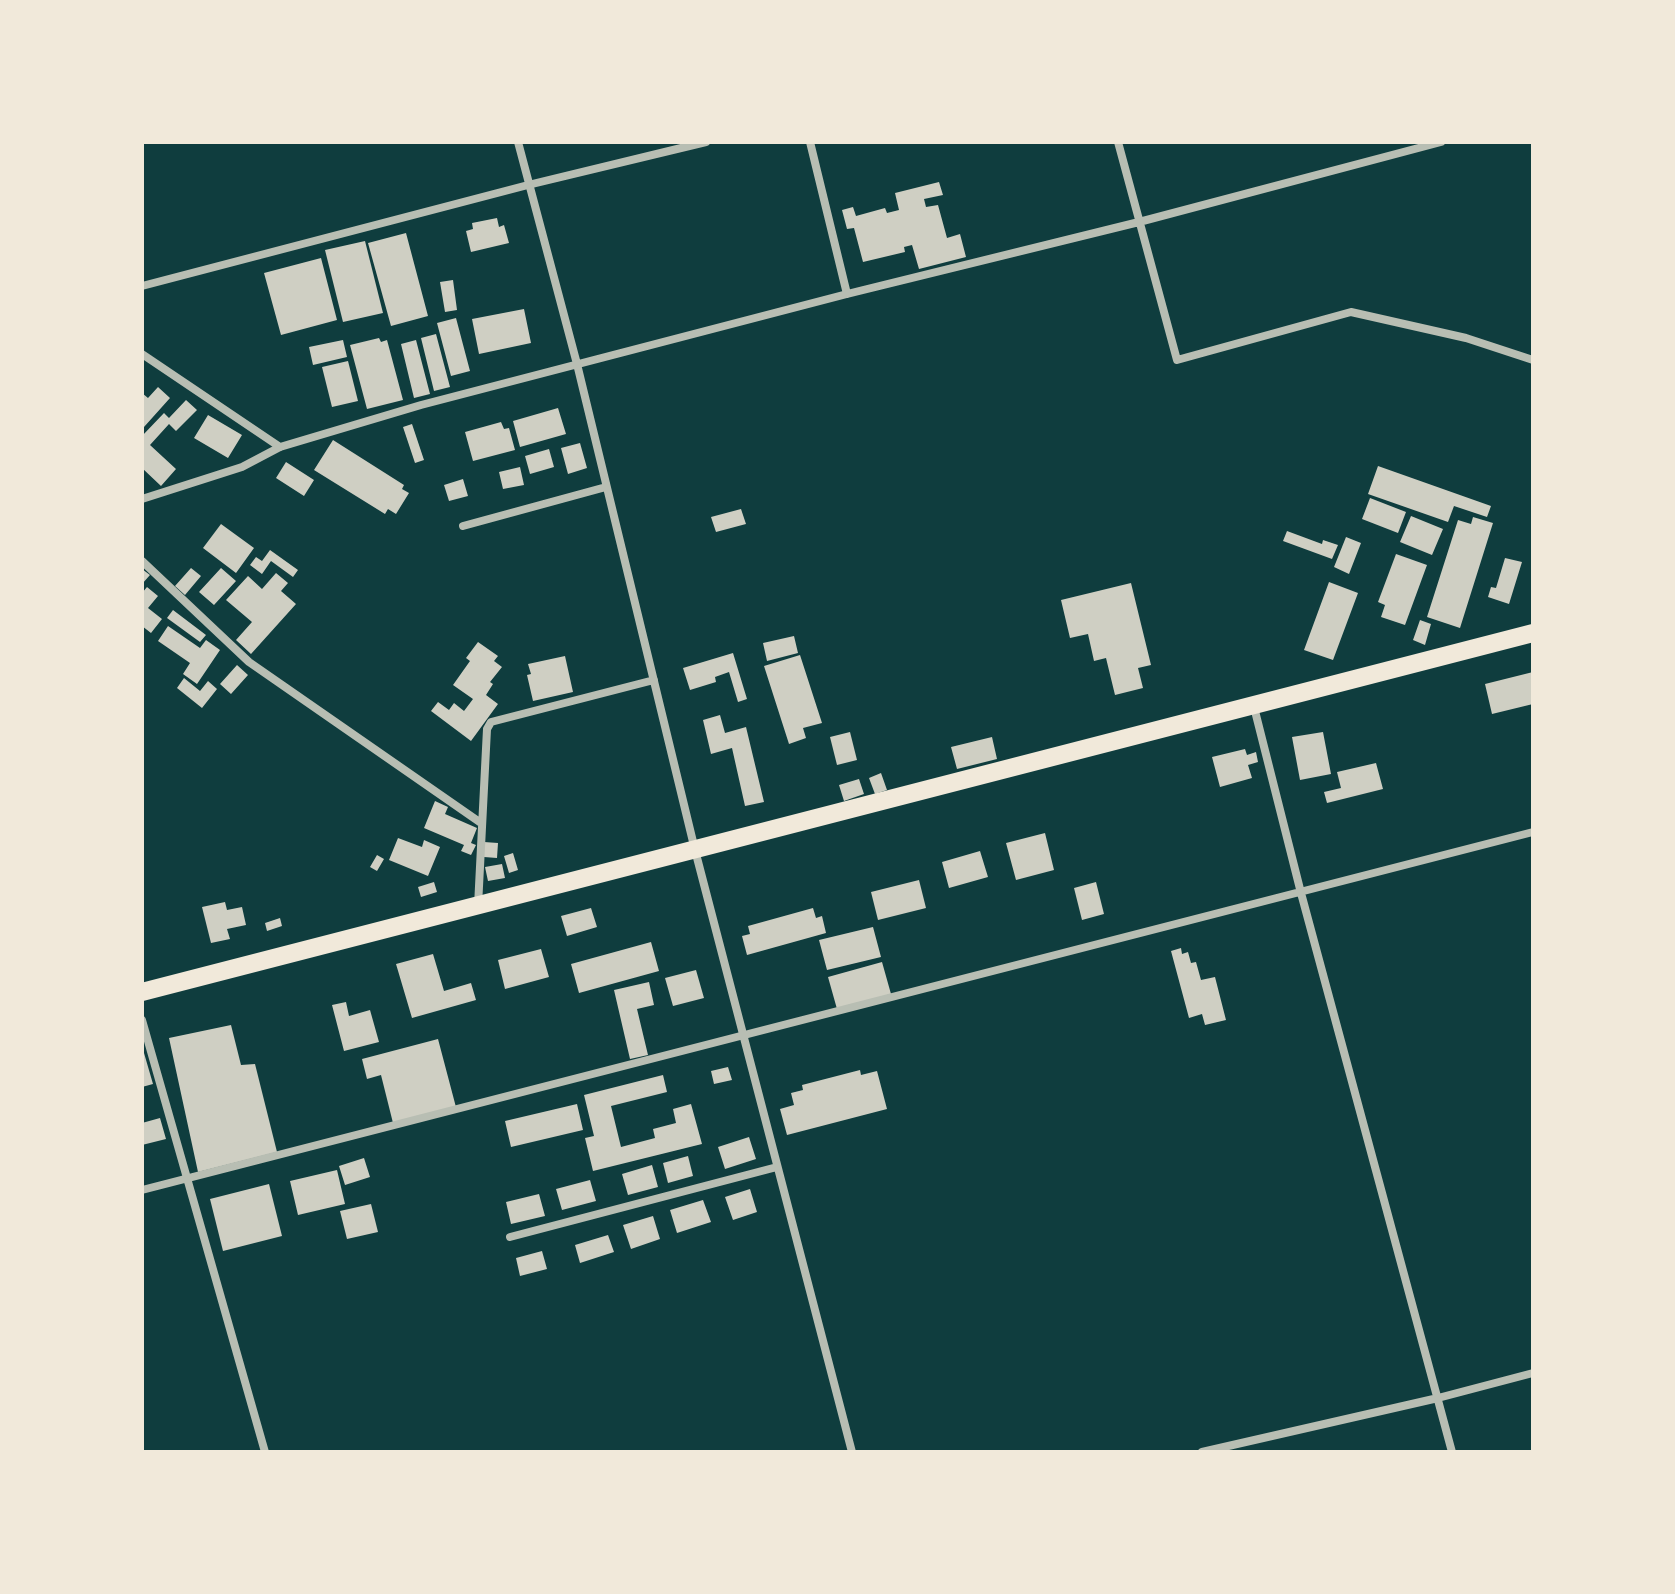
<!DOCTYPE html>
<html>
<head>
<meta charset="utf-8">
<style>
  body { margin:0 }
  #map { position:relative; width:1675px; height:1594px; overflow:hidden; background:#0f3d3e; font-family:"Nunito Sans",sans-serif }
  canvas { display:block }
  .frame { position:absolute; inset:0; border:144px solid #f1e9da; pointer-events:none }
</style>
</head>
<body>
<div id="map">
<canvas width="1675" height="1594"></canvas>
<div class="frame"></div>
</div>
<script>
const ctx = document.querySelector('canvas').getContext('2d');
ctx.lineJoin = 'round';
function fillPath(path, color) {
  ctx.fillStyle = color;
  ctx.fill(path, 'evenodd');
}
function poly(rows) {
  const path = new Path2D();
  for (const r of rows) {
    path.moveTo(r[0], r[1]);
    for (let i = 2; i < r.length; i += 2) path.lineTo(r[i], r[i + 1]);
  }
  return path;
}
function strokePath(path, color, width, dash) {
  ctx.strokeStyle = color;
  ctx.lineWidth = width;
  ctx.lineCap = dash ? 'butt' : 'round';
  ctx.setLineDash(dash || []);
  ctx.stroke(path);
}
fillPath(poly([
  [939,182,943,195,924,199,926,207,938,205,947,238,960,234,966,257,919,269,912,245,904,247,905,252,863,262,854,228,847,229,842,210,853,207,856,216,885,208,887,213,899,210,895,193],
  [497,218,499,227,504,225,509,243,471,252,466,231,473,229,472,223],
  [406,233,428,316,391,326,368,243],
  [365,241,383,313,343,322,325,250],
  [321,258,337,320,281,335,264,273],
  [453,280,457,310,445,312,440,282],
  [524,309,531,343,479,354,472,319],
  [456,318,470,371,451,376,437,323],
  [436,334,450,387,434,391,421,338],
  [379,338,381,342,387,340,403,400,367,409,350,345],
  [343,340,347,357,313,365,309,347],
  [416,340,430,394,414,398,401,344],
  [348,361,358,401,332,407,322,367],
  [158,387,170,398,144,427,142,393,148,398],
  [186,400,197,410,176,431,169,424,150,445,176,469,161,486,142,468,142,436,164,413,169,418],
  [558,408,566,434,520,447,513,421],
  [208,415,242,435,228,458,194,438],
  [501,422,504,429,509,428,515,450,473,461,465,432],
  [412,424,424,460,415,463,403,427],
  [333,440,404,485,402,489,409,493,396,514,388,509,385,514,314,470],
  [580,443,587,468,568,474,561,448],
  [549,449,554,467,530,474,525,456],
  [286,462,314,480,304,496,276,478],
  [1378,466,1491,506,1487,517,1454,506,1448,522,1368,494],
  [520,467,524,485,503,489,499,472],
  [463,479,468,496,449,501,444,485],
  [1370,498,1406,512,1398,533,1362,519],
  [741,509,746,524,716,532,711,517],
  [1411,516,1443,529,1432,555,1400,542],
  [1473,517,1493,523,1460,628,1427,617,1458,520,1471,524],
  [221,524,254,548,236,573,203,548],
  [1287,531,1322,544,1323,540,1338,545,1332,559,1283,541],
  [1346,537,1361,543,1349,574,1334,567],
  [270,550,298,570,293,577,271,561,262,574,250,565,256,557,262,561],
  [1396,554,1427,565,1405,625,1381,617,1385,605,1378,602],
  [1505,558,1522,562,1509,604,1488,597,1491,587,1496,588],
  [191,568,201,576,185,595,175,586],
  [221,568,236,581,214,605,199,592],
  [142,569,150,575,142,584],
  [276,573,288,583,281,591,296,604,251,654,236,640,252,622,226,600,248,576,262,589],
  [1329,582,1358,593,1333,660,1304,650],
  [1131,583,1151,665,1138,668,1143,688,1115,695,1106,658,1094,661,1088,634,1070,638,1061,600],
  [147,587,158,596,148,608,162,619,151,633,142,626,142,593],
  [173,610,206,635,200,642,167,618],
  [1420,620,1431,624,1425,645,1413,640],
  [168,626,200,648,206,640,220,650,197,684,183,674,190,663,158,641],
  [794,636,798,653,767,661,763,643],
  [478,642,498,656,494,661,502,667,490,682,493,684,486,695,498,704,471,741,431,711,438,702,449,710,454,703,464,711,473,699,453,685,470,661,466,658],
  [733,653,747,699,738,702,729,672,715,677,716,682,690,690,683,668],
  [800,655,822,723,803,728,806,738,789,744,764,666],
  [565,656,573,692,533,701,527,675,531,674,528,664],
  [237,665,248,675,231,694,220,684],
  [1533,672,1533,704,1492,714,1485,684],
  [184,678,200,691,208,681,217,689,202,708,177,688],
  [720,715,725,733,746,727,764,802,745,806,732,748,711,754,703,720],
  [850,732,857,760,837,765,830,737],
  [1323,732,1331,774,1300,780,1292,737],
  [992,737,997,759,957,769,951,747],
  [1245,749,1247,755,1256,752,1258,762,1248,765,1252,778,1220,787,1212,757],
  [1376,763,1383,789,1327,803,1324,792,1341,788,1337,772],
  [881,773,887,790,875,794,869,778],
  [859,779,864,794,844,801,839,785],
  [435,801,448,807,445,814,477,828,471,843,476,845,471,855,461,851,464,845,424,828],
  [1045,833,1054,870,1016,880,1006,843],
  [398,838,422,847,424,840,440,847,428,876,389,860],
  [484,842,498,843,497,858,484,857],
  [980,851,988,877,949,888,942,862],
  [513,853,518,870,509,873,504,856],
  [377,855,384,859,377,871,370,867],
  [502,864,505,878,488,881,485,867],
  [919,880,926,908,878,920,871,892],
  [434,882,437,892,421,897,418,887],
  [1096,882,1104,914,1082,920,1074,888],
  [225,902,227,910,242,907,246,925,227,929,230,939,211,943,202,907],
  [591,908,597,927,567,936,561,916],
  [813,908,816,918,822,916,826,933,747,955,742,936,750,934,748,926],
  [280,918,282,926,267,931,265,923],
  [873,927,881,957,827,970,819,940],
  [651,942,659,971,579,993,571,964],
  [1181,948,1182,954,1188,952,1191,963,1196,962,1201,980,1215,977,1226,1020,1205,1025,1202,1014,1189,1018,1171,951],
  [541,949,549,977,505,989,498,960],
  [433,954,444,991,471,983,476,1000,412,1018,396,964],
  [882,962,891,994,837,1009,828,977],
  [696,970,704,998,673,1006,665,978],
  [649,982,654,1005,637,1009,648,1055,630,1059,614,990],
  [346,1002,349,1016,370,1010,379,1042,344,1051,332,1005],
  [231,1025,241,1065,255,1064,277,1152,198,1172,169,1038],
  [438,1039,457,1111,394,1127,381,1075,367,1079,362,1059],
  [142,1053,144,1053,153,1084,142,1087],
  [728,1067,732,1080,714,1084,711,1071],
  [860,1070,861,1075,877,1071,887,1109,787,1135,780,1109,794,1105,791,1093,803,1090,802,1085],
  [663,1075,667,1092,611,1106,621,1147,655,1138,653,1129,676,1123,673,1109,691,1104,702,1144,593,1171,585,1138,594,1136,584,1095],
  [577,1104,583,1130,511,1147,505,1121],
  [160,1118,166,1139,142,1145,142,1123],
  [749,1137,756,1159,725,1169,718,1147],
  [688,1156,693,1176,668,1183,663,1163],
  [364,1158,370,1177,345,1185,339,1166],
  [652,1165,658,1187,628,1195,622,1174],
  [337,1170,345,1204,298,1215,290,1181],
  [590,1180,596,1201,562,1210,556,1189],
  [269,1184,282,1236,223,1251,210,1199],
  [750,1189,757,1212,733,1220,725,1197],
  [539,1194,545,1216,511,1224,506,1202],
  [703,1200,711,1222,677,1233,670,1210],
  [371,1204,378,1232,347,1239,340,1211],
  [653,1216,660,1239,631,1249,623,1225],
  [608,1235,614,1252,580,1263,575,1245],
  [542,1251,547,1269,520,1276,516,1258]
]), '#cfcfc3');
strokePath(poly([
  [518,142,577,364,695,850,852,1452],
  [810,142,847,294],
  [1118,142,1177,360,1351,312,1466,338,1533,360],
  [142,286,528,185,706,142],
  [142,354,280,447],
  [142,499,242,467,280,447,421,405,847,294,1139,222,1441,142],
  [463,526,606,487],
  [142,561,249,662,481,823],
  [1254,707,1301,893,1452,1452],
  [478,906,487,729,491,722,654,680],
  [142,1020,265,1452],
  [142,1190,1533,832],
  [510,1237,777,1167],
  [1202,1452,1438,1398,1533,1373]
]), '#b8beb3', 8);
strokePath(poly([
  [142,992,1533,633]
]), '#f1e9da', 18);
</script>
</body>
</html>
